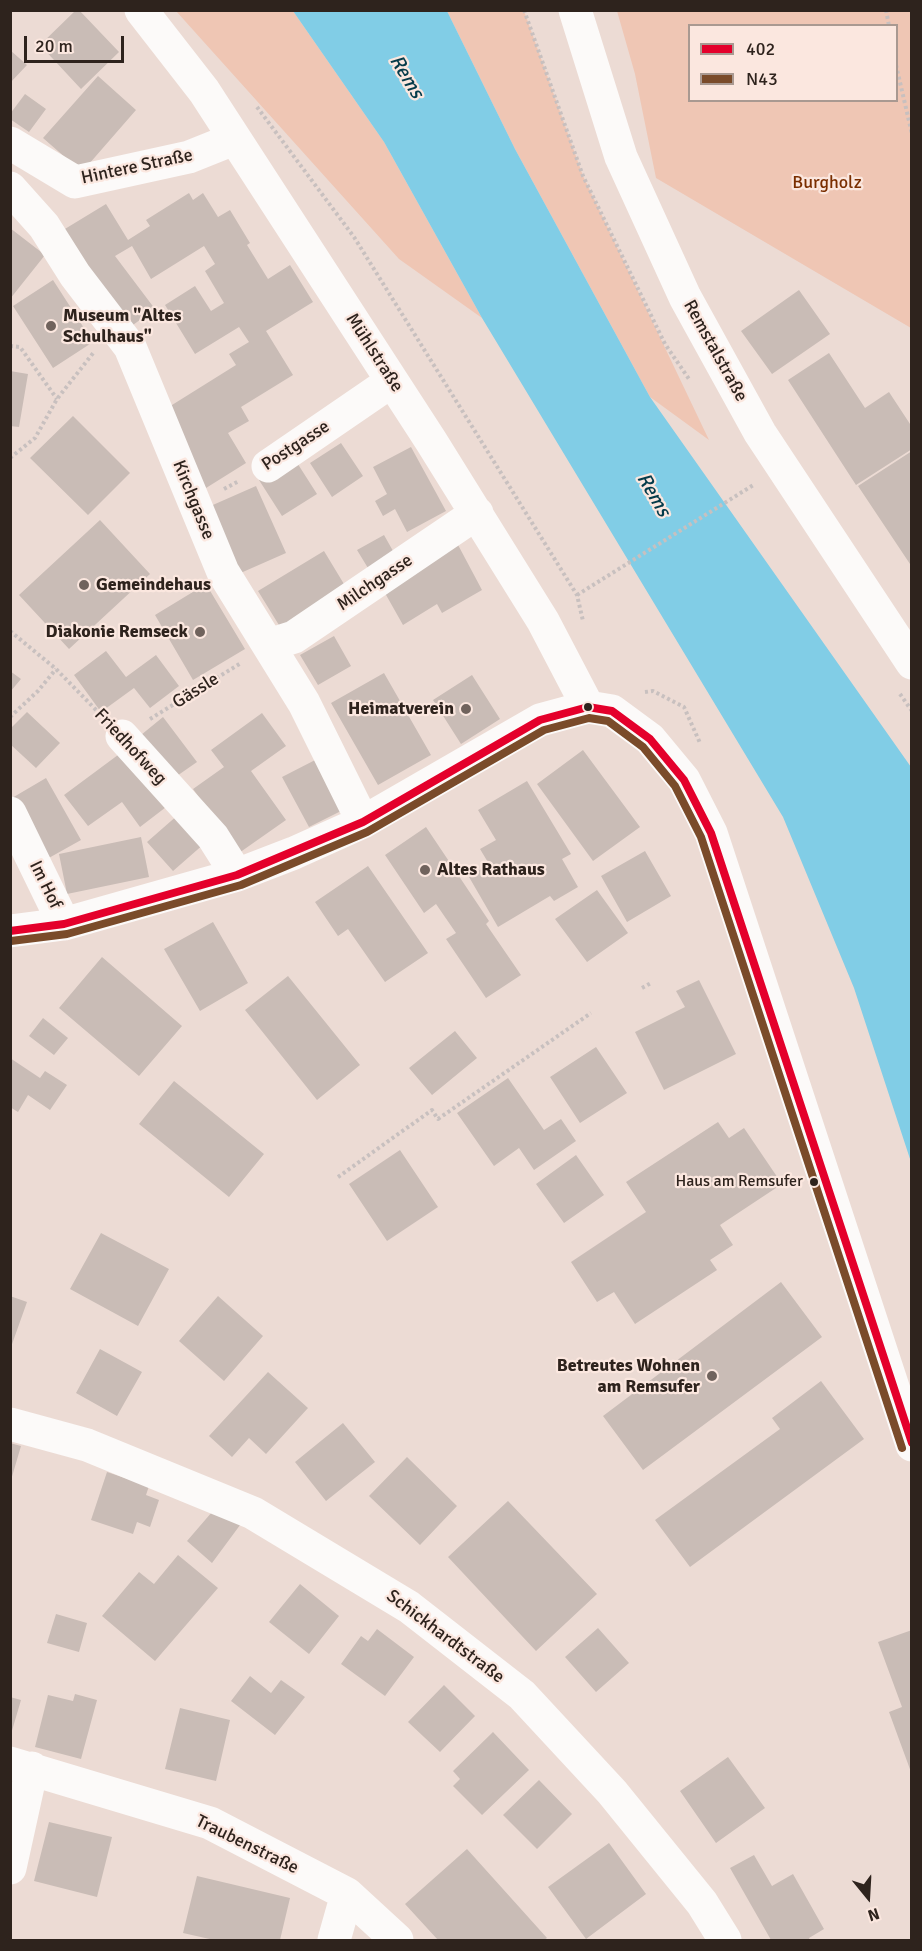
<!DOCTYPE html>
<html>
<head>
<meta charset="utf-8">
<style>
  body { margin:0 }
  #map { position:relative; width:922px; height:1951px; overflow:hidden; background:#ecdbd4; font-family:Signika,sans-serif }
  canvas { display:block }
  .frame { position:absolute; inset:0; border:12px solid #2e231d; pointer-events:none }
  .legend { position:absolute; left:688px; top:24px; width:210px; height:78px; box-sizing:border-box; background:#fbe7df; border:2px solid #a99991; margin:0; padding:8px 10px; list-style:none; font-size:18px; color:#2e231d }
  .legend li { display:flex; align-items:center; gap:12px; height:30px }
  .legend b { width:30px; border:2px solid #a99991 }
  .north { position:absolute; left:838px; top:1867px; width:60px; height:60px; -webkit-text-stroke:4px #fbe7df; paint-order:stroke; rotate:162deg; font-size:16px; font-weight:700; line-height:24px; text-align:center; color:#2e231d }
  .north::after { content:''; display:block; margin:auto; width:21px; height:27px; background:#2e231d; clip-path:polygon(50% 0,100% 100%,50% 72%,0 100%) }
  .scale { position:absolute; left:24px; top:36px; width:100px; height:27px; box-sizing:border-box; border:3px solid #2e231d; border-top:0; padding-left:8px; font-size:18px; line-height:21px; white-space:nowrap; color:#2e231d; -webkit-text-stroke:4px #fbe7df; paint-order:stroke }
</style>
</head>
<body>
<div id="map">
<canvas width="922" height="1951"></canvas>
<div class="frame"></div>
<ul class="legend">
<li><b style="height:8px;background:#e4002b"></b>402</li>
<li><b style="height:8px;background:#7a4b2a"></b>N43</li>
</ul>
<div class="north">N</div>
<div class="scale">20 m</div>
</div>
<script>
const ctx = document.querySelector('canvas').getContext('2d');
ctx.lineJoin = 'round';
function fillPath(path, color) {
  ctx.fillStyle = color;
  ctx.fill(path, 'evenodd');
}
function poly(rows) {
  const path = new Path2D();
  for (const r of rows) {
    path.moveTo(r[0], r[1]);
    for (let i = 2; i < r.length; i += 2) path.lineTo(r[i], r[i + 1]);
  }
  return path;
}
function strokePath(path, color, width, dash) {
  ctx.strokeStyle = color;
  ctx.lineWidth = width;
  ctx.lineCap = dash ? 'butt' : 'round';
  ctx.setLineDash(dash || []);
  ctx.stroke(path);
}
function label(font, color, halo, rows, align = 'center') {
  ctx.font = font + ' Signika,sans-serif';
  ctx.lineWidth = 4.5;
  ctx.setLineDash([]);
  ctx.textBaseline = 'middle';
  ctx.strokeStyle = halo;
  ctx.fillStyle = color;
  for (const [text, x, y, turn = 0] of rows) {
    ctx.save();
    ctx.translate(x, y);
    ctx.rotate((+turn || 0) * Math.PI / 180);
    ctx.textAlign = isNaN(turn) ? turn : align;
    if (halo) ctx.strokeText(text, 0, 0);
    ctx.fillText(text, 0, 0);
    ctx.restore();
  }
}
fillPath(poly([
  [176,11,293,11,384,142,482,318,399,259],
  [447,11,524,11,583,176,709,440,650,397,515,149],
  [617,11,911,11,911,328,656,178,635,74],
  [690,26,896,26,896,100,690,100]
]), '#efc6b4');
fillPath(poly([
  [293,11,447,11,515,149,650,397,911,767,911,1162,854,988,783,817,482,318,384,142]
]), '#81cde6');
fillPath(poly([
  [76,10,79,10,119,52,81,89,40,45],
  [10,50,27,65,10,83],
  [98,76,136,110,82,172,43,138],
  [25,94,46,109,29,132,10,119,10,114],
  [189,193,193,200,203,193,218,217,230,210,250,243,247,245,268,279,290,265,313,302,266,331,293,375,241,407,249,421,228,433,246,463,206,488,164,410,236,365,229,354,249,342,239,327,195,354,165,305,195,286,211,311,224,303,205,271,215,264,204,246,151,279,132,246,115,256,155,309,126,330,55,235,106,204,128,240,150,226,146,220],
  [10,228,45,255,10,299],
  [53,280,93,342,53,368,13,306],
  [799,290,830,334,772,374,741,331],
  [829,353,865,408,889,392,912,427,912,449,856,485,788,380],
  [10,371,28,374,19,427,10,426],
  [73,416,130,473,88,515,30,458],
  [341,443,363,476,332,497,310,463],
  [411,447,446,511,407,532,395,509,383,516,375,501,387,494,373,467],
  [912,451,912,567,858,486],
  [294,458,317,494,282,516,259,480],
  [256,486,286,553,236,575,206,508],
  [100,520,150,574,69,649,19,595],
  [384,535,397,558,371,573,357,550],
  [457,543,482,590,442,613,437,604,403,625,381,586],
  [324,551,350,594,282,630,258,591],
  [206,584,245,649,193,680,155,615],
  [334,636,351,666,318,685,300,655],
  [106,651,126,677,156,655,179,686,150,708,134,688,101,712,74,675],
  [10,671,21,679,10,692],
  [384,673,431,755,378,785,331,703],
  [472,675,500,719,461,744,433,700],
  [27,712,60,743,36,768,10,744,10,729],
  [262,713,286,746,251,771,286,820,239,853,193,789,224,767,211,750],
  [163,717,197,762,174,778,141,735],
  [583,750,640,827,593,861,537,784],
  [122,752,170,804,140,827,122,802,88,826,64,795],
  [321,757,347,808,309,827,282,777],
  [46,778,81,840,47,859,12,798],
  [527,781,571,854,562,859,578,887,554,901,550,896,498,927,469,877,489,864,480,849,496,840,478,810],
  [179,814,205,843,173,871,147,842],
  [426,827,489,921,486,924,521,975,486,998,446,939,456,933,436,904,424,913,385,855],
  [141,837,149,877,67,894,59,854],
  [645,851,671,896,627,922,601,876],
  [368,866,428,953,385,982,348,929,338,936,315,902],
  [597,890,628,933,587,962,555,919],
  [213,922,248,983,200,1011,164,949],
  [102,957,182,1026,139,1076,59,1008],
  [288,976,360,1065,317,1100,245,1010],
  [699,980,736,1054,664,1090,635,1032,685,1007,676,991],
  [43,1018,68,1038,54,1055,29,1036],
  [455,1031,477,1058,432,1095,409,1068],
  [596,1047,627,1093,580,1123,550,1077],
  [10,1058,40,1078,45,1071,67,1085,50,1110,28,1095,18,1112,10,1107],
  [508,1078,544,1130,561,1119,576,1141,534,1170,519,1148,494,1166,457,1113],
  [174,1081,264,1154,229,1197,139,1124],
  [718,1122,729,1138,744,1128,782,1184,720,1225,733,1245,710,1260,717,1270,635,1324,614,1292,597,1302,571,1262,646,1212,626,1182],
  [400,1150,438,1207,387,1241,349,1184],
  [576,1155,604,1195,564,1223,536,1184],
  [101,1233,169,1269,138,1326,70,1289],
  [781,1282,822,1337,643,1470,603,1416],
  [10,1296,27,1302,11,1347,10,1347],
  [218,1296,263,1336,224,1381,179,1341],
  [100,1349,142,1372,117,1416,76,1393],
  [268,1372,308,1408,266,1454,249,1438,232,1457,209,1436],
  [821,1381,864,1439,690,1567,655,1520,780,1429,772,1418],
  [343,1423,375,1462,326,1501,295,1462],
  [10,1443,21,1446,11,1480,10,1480],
  [407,1457,457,1506,420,1545,369,1496],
  [107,1472,149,1486,146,1495,159,1500,150,1527,137,1522,133,1534,91,1520],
  [508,1501,597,1594,536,1651,448,1557],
  [218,1505,246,1517,212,1563,187,1541],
  [178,1555,218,1588,155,1661,102,1616,139,1572,154,1584],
  [300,1584,339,1616,309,1654,269,1622],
  [56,1614,87,1623,79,1652,47,1643],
  [598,1628,629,1663,596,1692,565,1657],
  [377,1629,414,1657,385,1696,341,1664,361,1636,368,1641],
  [912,1630,912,1772,911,1772,889,1712,902,1707,878,1642],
  [250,1676,271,1693,281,1680,305,1697,275,1735,231,1701],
  [444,1685,475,1716,440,1752,408,1722],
  [75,1694,97,1700,81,1759,35,1747,48,1695,73,1701],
  [10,1697,21,1700,11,1734,10,1734],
  [180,1708,230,1720,216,1781,165,1769],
  [493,1732,529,1770,482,1815,453,1786,460,1779,453,1771],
  [728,1757,765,1808,716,1843,680,1791],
  [539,1780,572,1814,537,1849,503,1815],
  [49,1822,112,1837,97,1897,34,1881],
  [609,1843,646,1894,586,1939,548,1887],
  [467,1849,547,1938,544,1940,438,1940,405,1904],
  [754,1855,772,1886,793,1874,824,1929,809,1938,810,1940,771,1940,730,1868],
  [197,1876,290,1898,280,1940,214,1940,183,1933]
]), '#c9bcb6');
strokePath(poly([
  [524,10,583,176,665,344,689,379],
  [886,10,889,26],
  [896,65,912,134],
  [257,107,354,237,577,595,583,621],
  [10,346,20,347,57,399],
  [10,458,35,438,57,399,94,352],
  [224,489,239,481],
  [577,595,755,484],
  [10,631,56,669,100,714],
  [645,692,653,691,684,707,700,743],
  [900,694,912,711],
  [10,717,38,691,56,669],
  [150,719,241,663],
  [642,988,651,983],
  [338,1177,432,1110,438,1119,591,1013]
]), '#c8c0bf', 4, [3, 3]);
strokePath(poly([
  [141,10,204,91,431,441,543,621,588,707],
  [10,143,75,182,189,157,234,139],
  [10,188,44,226,75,275,130,347,223,572,304,703,363,822],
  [268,466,392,381],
  [269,645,294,637,477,513],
  [122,736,213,837,237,875],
  [10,813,64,924],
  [10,931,64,924,237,875,294,853,363,822,540,720,588,707,612,711,650,739,684,780,711,833,912,1445],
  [10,1424,87,1445,253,1513,409,1607,522,1695,612,1792,702,1903,725,1940],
  [10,1763,210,1823,347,1894,397,1940],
  [10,1868,32,1768],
  [334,1940,347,1894]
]), '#fcfaf9', 33);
strokePath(poly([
  [575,10,621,157,685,297,760,433,912,663]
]), '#fcfaf9', 33);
strokePath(poly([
  [10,931,64,924,237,875,363,822,540,720,588,707,612,711,650,739,684,780,711,833,912,1443]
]), '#e4002b', 8);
strokePath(poly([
  [11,941,67,934,241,885,367,832,544,730,589,718,608,721,643,747,675,786,701,837,902,1448]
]), '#7a4b2a', 8);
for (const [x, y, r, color] of [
  [51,326,6,"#70635d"],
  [84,585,6,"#70635d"],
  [200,632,6,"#70635d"],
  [588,707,5,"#2e231d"],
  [466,709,6,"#70635d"],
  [425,870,6,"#70635d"],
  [814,1182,5,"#2e231d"],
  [712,1376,6,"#70635d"]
]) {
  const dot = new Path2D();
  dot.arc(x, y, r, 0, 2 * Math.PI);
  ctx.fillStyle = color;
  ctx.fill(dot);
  strokePath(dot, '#fbe7df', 2);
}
label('16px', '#2e231d', '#fbe7df', [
  ["Haus am Remsufer",803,1182]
], 'right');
label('18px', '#2e231d', '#fbe7df', [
  ["Hintere Straße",137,167,-12],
  ["Remstalstraße",715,351,61],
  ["Mühlstraße",374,353,57],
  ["Postgasse",296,446,-33],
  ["Kirchgasse",193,500,68],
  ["Milchgasse",375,583,-34],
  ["Gässle",196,691,-32],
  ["Friedhofweg",130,747,47],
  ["Im Hof",45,885,64],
  ["Schickhardtstraße",445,1637,37],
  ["Traubenstraße",247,1845,26]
]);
label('18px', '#7a2e00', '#fbe7df', [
  ["Burgholz",827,183]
]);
label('bold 18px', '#2e231d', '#fbe7df', [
  ["Museum \"Altes",63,316],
  ["Schulhaus\"",63,337],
  ["Gemeindehaus",96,585],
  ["Diakonie Remseck",188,632,"right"],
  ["Heimatverein",454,709,"right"],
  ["Altes Rathaus",437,870],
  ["Betreutes Wohnen",700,1366,"right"],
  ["am Remsufer",700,1387,"right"]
], 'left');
label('italic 20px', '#043b4a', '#fbe7df', [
  ["Rems",406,77,59],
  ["Rems",653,495,60]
]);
</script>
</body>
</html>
